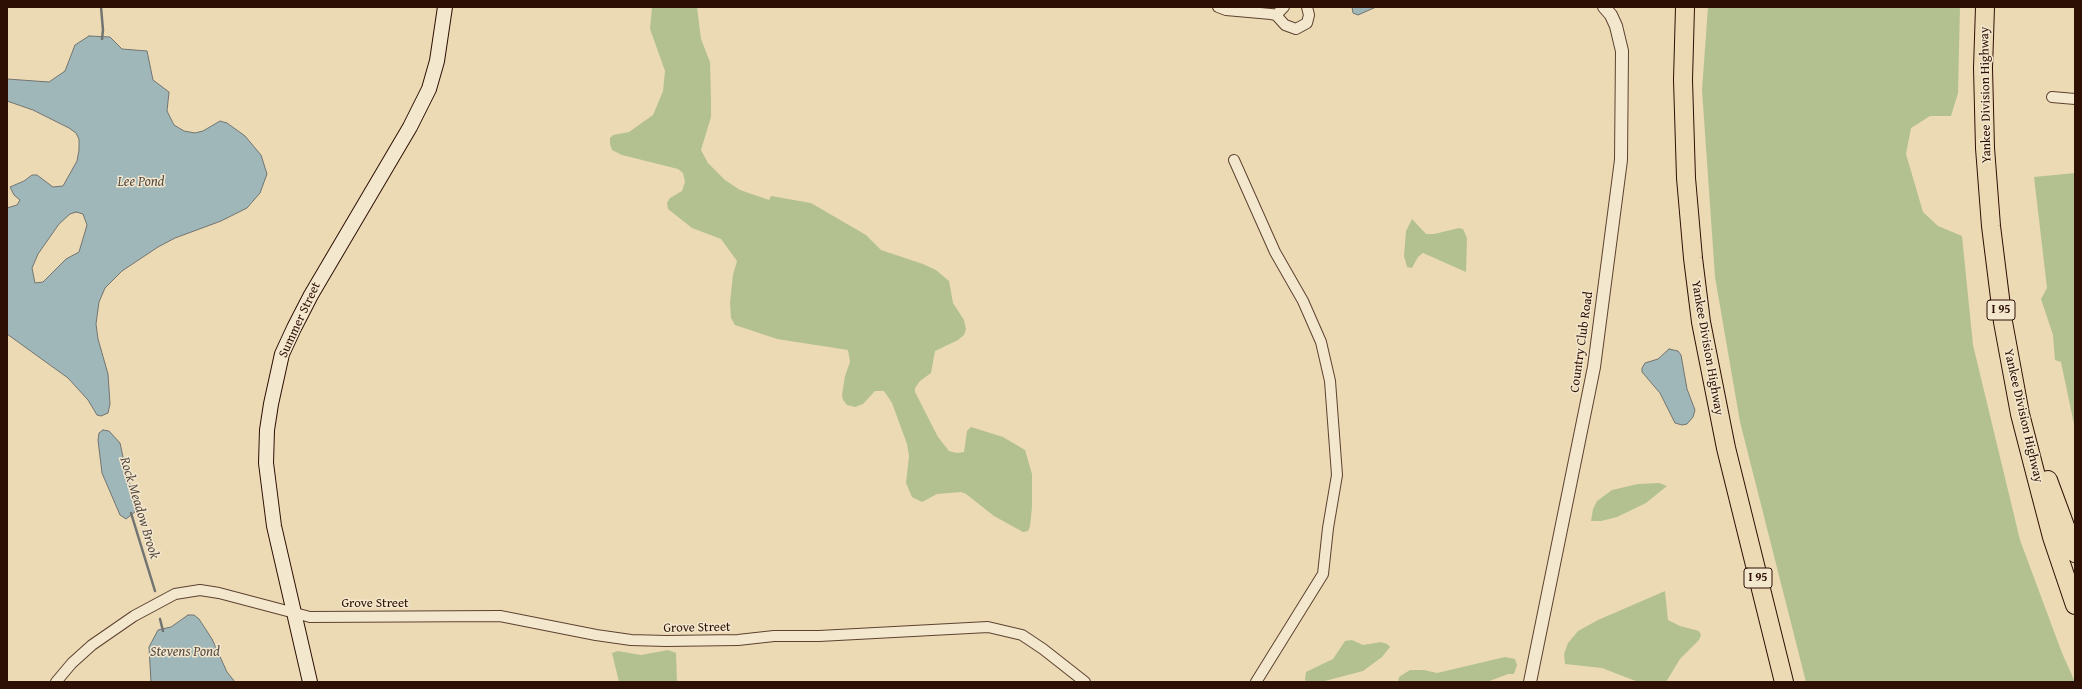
<!DOCTYPE html>
<html>
<head>
<meta charset="utf-8">
<style>
  body { margin:0 }
  #map { position:relative; width:2082px; height:689px; overflow:hidden; background:#ecdab4; font-family:"Gentium Book Plus",serif }
  canvas { display:block }
  .frame { position:absolute; inset:0; border:8px solid #2d0f04; pointer-events:none }
</style>
</head>
<body>
<div id="map">
<canvas width="2082" height="689"></canvas>
<div class="frame"></div>
</div>
<script>
const ctx = document.querySelector('canvas').getContext('2d');
ctx.lineJoin = 'round';
function fillPath(path, color) {
  ctx.fillStyle = color;
  ctx.fill(path, 'evenodd');
}
function poly(rows) {
  const path = new Path2D();
  for (const r of rows) {
    path.moveTo(r[0], r[1]);
    for (let i = 2; i < r.length; i += 2) path.lineTo(r[i], r[i + 1]);
  }
  return path;
}
function strokePath(path, color, width, dash) {
  ctx.strokeStyle = color;
  ctx.lineWidth = width;
  ctx.lineCap = dash ? 'butt' : 'round';
  ctx.setLineDash(dash || []);
  ctx.stroke(path);
}
function label(font, color, halo, rows, align = 'center') {
  ctx.font = font + ' "Gentium Book Plus",serif';
  ctx.lineWidth = 3;
  ctx.setLineDash([]);
  ctx.textBaseline = 'middle';
  ctx.strokeStyle = halo;
  ctx.fillStyle = color;
  for (const [text, x, y, turn = 0] of rows) {
    ctx.save();
    ctx.translate(x, y);
    ctx.rotate((+turn || 0) * Math.PI / 180);
    ctx.textAlign = isNaN(turn) ? turn : align;
    if (halo) ctx.strokeText(text, 0, 0);
    ctx.fillText(text, 0, 0);
    ctx.restore();
  }
}
fillPath(poly([
  [652,7,697,7,701,39,710,62,711,99,711,117,701,150,708,163,725,180,740,190,769,200,771,196,811,203,866,235,881,250,923,264,936,270,949,281,953,303,964,320,966,329,964,335,958,340,935,351,931,373,920,381,915,388,915,392,938,437,949,451,957,453,964,452,967,431,971,427,1003,437,1025,450,1032,474,1032,507,1030,526,1028,531,1023,532,994,516,966,494,961,492,937,494,922,502,912,497,906,483,909,456,907,444,892,403,884,391,875,391,863,404,855,407,847,405,843,400,842,395,845,376,850,362,848,350,777,339,735,325,731,318,730,303,733,275,737,261,721,239,692,228,668,209,667,203,670,198,682,191,685,182,683,173,678,169,622,155,612,150,610,144,610,138,613,135,629,132,653,115,663,91,665,71,650,29],
  [1708,7,1960,7,1958,93,1951,116,1930,116,1911,128,1906,154,1923,212,1938,226,1962,236,1973,345,2020,540,2062,653,2075,682,1806,682,1740,422,1715,277,1702,90],
  [2075,173,2075,429,2061,362,2055,360,2053,335,2041,299,2047,288,2034,177],
  [1412,219,1426,234,1434,234,1459,228,1463,229,1467,238,1466,272,1423,253,1418,257,1412,268,1407,267,1404,256,1406,231],
  [1659,483,1667,486,1646,503,1617,517,1601,521,1591,521,1593,509,1597,501,1612,490,1638,484],
  [1665,591,1668,620,1680,626,1699,631,1701,635,1699,640,1680,659,1666,682,1638,682,1602,668,1565,664,1564,654,1568,643,1578,631,1598,620],
  [1352,640,1363,645,1381,642,1387,644,1390,647,1382,657,1363,671,1321,682,1308,682,1305,680,1306,672,1333,659,1345,641],
  [668,650,676,653,677,682,619,682,612,653,618,651,641,655],
  [1505,657,1515,659,1517,665,1514,674,1508,674,1487,682,1398,682,1399,677,1410,670,1424,670,1437,673]
]), '#b3c190');
const water = poly([
  [1352,7,1376,7,1358,15,1353,13,1352,7],
  [89,36,110,37,122,49,147,51,153,80,169,92,167,111,174,125,184,131,195,133,203,131,220,121,227,123,245,136,261,155,267,174,260,193,247,208,221,221,175,238,158,247,122,271,105,288,99,302,96,324,98,339,108,374,110,404,108,413,101,416,97,415,88,400,68,378,7,334,7,208,17,205,20,200,14,195,10,187,24,181,32,175,37,175,53,187,63,186,77,161,79,150,79,139,76,133,69,128,33,110,7,101,7,79,49,82,65,71,75,45,89,36],
  [76,212,83,214,87,225,79,252,66,259,43,282,35,283,32,268,38,254,59,224,70,214,76,212],
  [1669,349,1678,351,1681,355,1687,389,1695,410,1693,417,1687,424,1682,425,1675,423,1660,393,1642,372,1642,368,1645,363,1658,359,1669,349],
  [103,430,109,431,120,443,127,476,135,498,135,512,126,519,120,515,102,473,98,440,99,433,103,430],
  [188,615,194,615,199,619,212,639,227,672,235,682,151,682,149,647,158,630,171,627,188,615]
]);
fillPath(water, '#9fb7b9');
strokePath(water, '#717471', 1);
strokePath(poly([
  [101,7,103,30,102,39],
  [131,513,155,591],
  [160,619,163,631]
]), '#717471', 2.5);
const minor = poly([
  [1218,7,1226,10,1271,14,1276,15,1285,25,1296,29,1307,23,1309,15,1307,7],
  [1276,15,1284,7],
  [2052,97,2075,99],
  [1234,160,1275,252,1303,301,1321,342,1330,381,1337,475,1328,528,1323,574,1256,682],
  [56,682,72,663,92,645,134,616,175,594,200,590,219,593,310,617,500,616,596,635,631,640,666,641,738,640,774,636,819,636,988,627,1022,635,1043,649,1085,682]
]);
const tertiary = poly([
  [1530,682,1594,367,1621,160,1622,51,1616,26,1611,15,1604,7]
]);
const secondary = poly([
  [310,682,274,526,266,463,267,430,271,404,282,354,294,328,311,295,410,127,429,89,437,61,445,7]
]);
const motorway = poly([
  [1685,7,1683,80,1686,178,1693,258,1701,322,1726,448,1784,682],
  [1985,7,1983,68,1985,148,1991,226,2003,322,2020,414,2036,476,2052,537,2075,605],
  [2048,480,2075,553]
]);
strokePath(minor, '#5d4230', 12);
strokePath(tertiary, '#5d4230', 14);
strokePath(secondary, '#2d0f04', 16);
strokePath(motorway, '#2d0f04', 20);
strokePath(minor, '#f3e7ce', 10);
strokePath(tertiary, '#f3e7ce', 12);
strokePath(secondary, '#f3e7ce', 14);
strokePath(motorway, '#ecdab4', 18);
for (const [x, y, w] of [
  [2001,310,28],
  [1758,578,28]
]) {
  const box = new Path2D();
  box.roundRect(x - w / 2, y - 10, w, 20, 3);
  ctx.fillStyle = '#f3e7ce';
  ctx.fill(box);
  strokePath(box, '#2d0f04', 1);
}
label('bold 12px', '#2d0f04', null, [
  ["I 95",2001,310],
  ["I 95",1758,578]
]);
label('13px', '#2d0f04', '#f3e7ce', [
  ["Yankee Division Highway",1986,95,-91],
  ["Summer Street",300,320,-65],
  ["Country Club Road",1582,342,-82],
  ["Yankee Division Highway",1707,348,80],
  ["Yankee Division Highway",2023,416,77],
  ["Grove Street",375,604],
  ["Grove Street",697,628,-1]
]);
label('italic 14px', '#554a43', '#f3e7ce', [
  ["Lee Pond",141,182],
  ["Rock Meadow Brook",139,508,73],
  ["Stevens Pond",185,652]
]);
</script>
</body>
</html>
